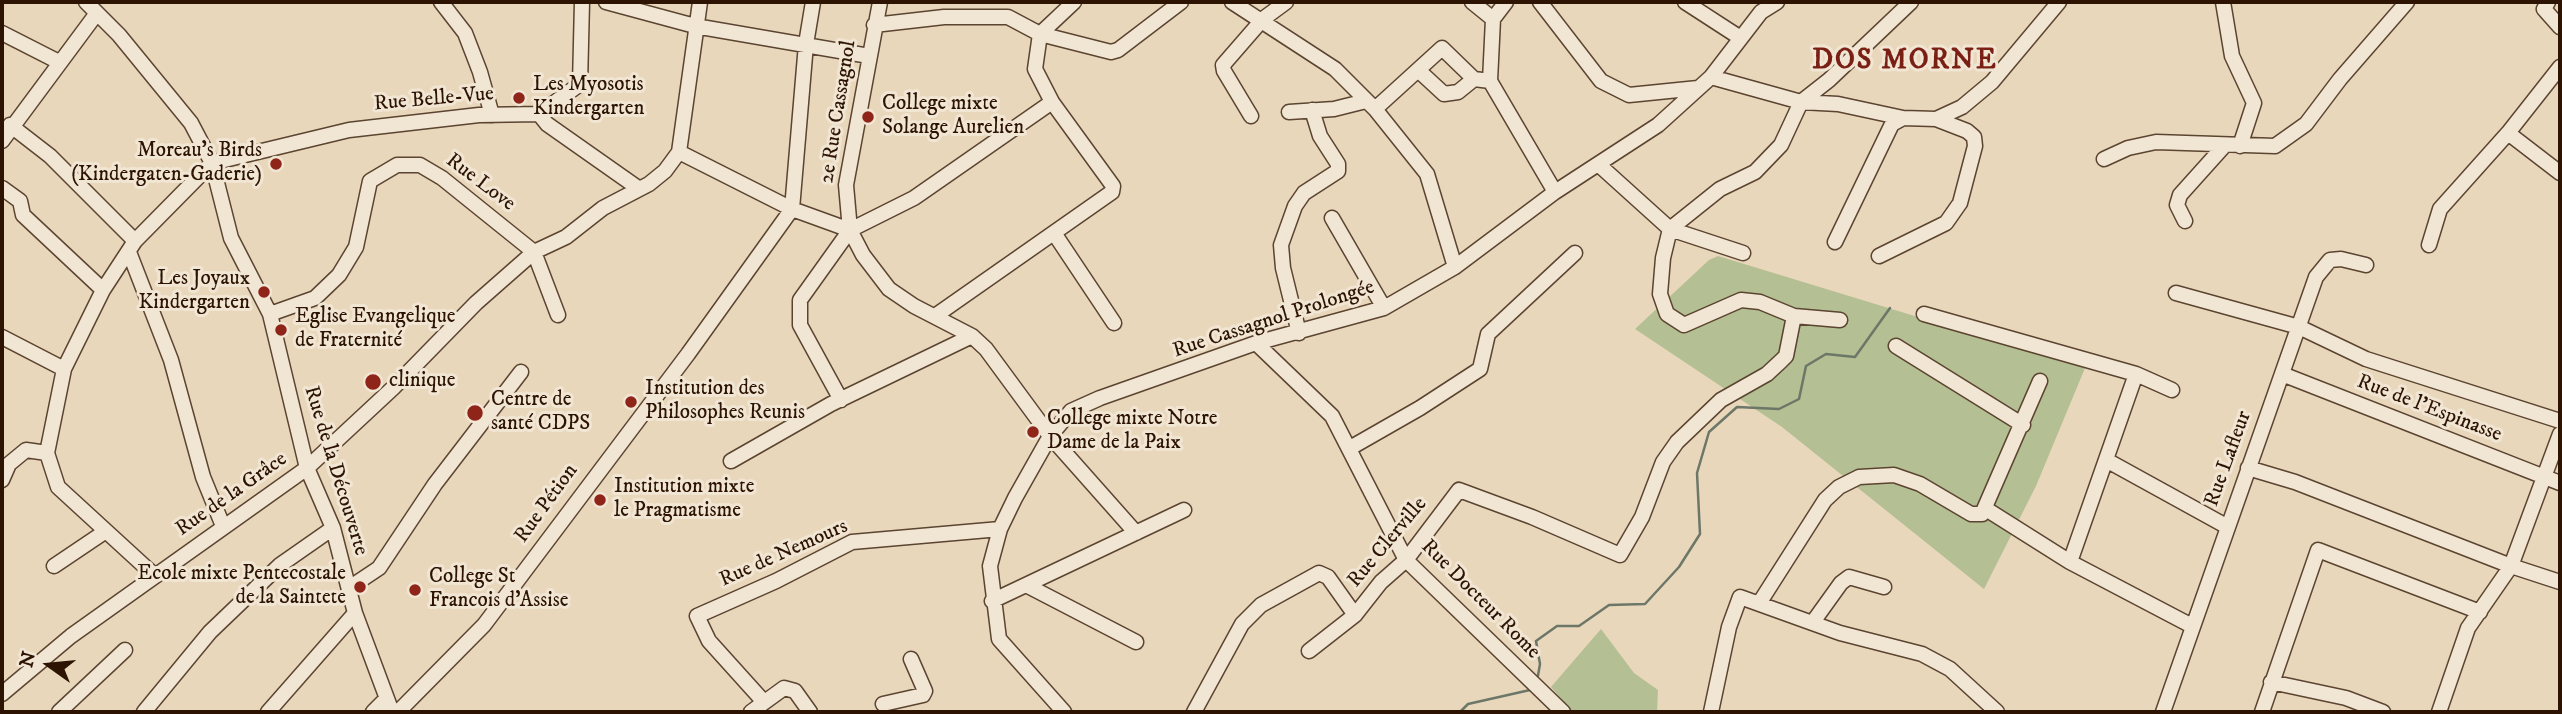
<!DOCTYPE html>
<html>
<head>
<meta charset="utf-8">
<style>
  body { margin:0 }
  #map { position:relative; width:2562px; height:714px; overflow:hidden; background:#e9d7bc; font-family:"IM FELL DW Pica",serif }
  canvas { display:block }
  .frame { position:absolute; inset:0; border:4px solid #2c1302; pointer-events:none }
  .north { position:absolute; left:14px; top:630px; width:70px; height:70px; -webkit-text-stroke:5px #f1e5d3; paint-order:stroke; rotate:285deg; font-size:19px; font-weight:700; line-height:28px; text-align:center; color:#2c1302 }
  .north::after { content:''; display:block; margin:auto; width:24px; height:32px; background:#2c1302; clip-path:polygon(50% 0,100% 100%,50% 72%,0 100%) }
</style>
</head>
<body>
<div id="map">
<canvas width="2562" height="714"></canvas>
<div class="frame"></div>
<div class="north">N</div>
</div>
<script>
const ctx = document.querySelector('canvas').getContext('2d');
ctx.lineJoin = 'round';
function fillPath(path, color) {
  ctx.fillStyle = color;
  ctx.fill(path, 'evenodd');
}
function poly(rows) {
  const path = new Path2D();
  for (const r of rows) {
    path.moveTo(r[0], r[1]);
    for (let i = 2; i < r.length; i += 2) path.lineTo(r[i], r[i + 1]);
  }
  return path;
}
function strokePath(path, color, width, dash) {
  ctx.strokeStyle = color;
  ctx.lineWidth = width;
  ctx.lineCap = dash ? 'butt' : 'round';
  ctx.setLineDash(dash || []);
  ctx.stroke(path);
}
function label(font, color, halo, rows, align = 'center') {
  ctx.font = font + ' "IM FELL DW Pica",serif';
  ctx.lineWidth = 6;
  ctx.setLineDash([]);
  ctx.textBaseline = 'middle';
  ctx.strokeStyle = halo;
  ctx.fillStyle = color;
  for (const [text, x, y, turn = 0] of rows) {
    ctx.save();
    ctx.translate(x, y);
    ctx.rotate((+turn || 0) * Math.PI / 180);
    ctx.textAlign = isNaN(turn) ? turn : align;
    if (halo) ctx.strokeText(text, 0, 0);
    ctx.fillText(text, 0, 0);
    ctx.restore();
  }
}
fillPath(poly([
  [1718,256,2085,368,2036,486,1984,589,1782,427,1635,329,1709,260],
  [1601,629,1634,673,1658,690,1657,712,1572,712,1551,687]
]), '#b4bf93');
strokePath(poly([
  [1537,681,1540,664,1536,641,1557,626,1579,626,1609,605,1645,604,1679,567,1700,534,1697,473,1709,432,1737,407,1779,409,1799,399,1806,366,1826,354,1855,357,1890,308],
  [1460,712,1468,704,1530,690]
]), '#6d7768', 2.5);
const minor = poly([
  [86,2,119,35,191,123,212,163,231,238,270,314,307,468,333,528,355,613,392,712],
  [441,2,465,33,480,72,492,115],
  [606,2,695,26,869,56],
  [880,2,846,185,850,230,863,255,889,289,914,306,972,336,986,349,1050,436,1136,533],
  [1232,2,1335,69,1375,109,1427,174,1455,267],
  [1472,2,1493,19],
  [1506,2,1493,19,1490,81,1555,192],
  [1540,2,1601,81,1629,95,1698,88],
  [1685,2,1739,37],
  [2223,2,2232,56,2254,103,2240,146],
  [2548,2,2544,9,2560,27],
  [874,25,944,17,1008,17,1040,34,1111,52,1118,50,1181,2],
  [2,33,59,62],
  [1418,70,1444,94,1458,92,1474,79],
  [1711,77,1801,102,1838,104,1903,118,1936,119,1962,107,1992,82,2059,2],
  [1375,109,1442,48,1474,79,1490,81],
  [1289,112,1334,109,1366,101],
  [539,114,580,84,582,2],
  [1251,116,1224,71,1223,65,1263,19,1286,2],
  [10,125,50,156,135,241],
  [2508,133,2560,173],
  [2,141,97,13],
  [679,152,792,209,850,230],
  [2104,159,2128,148,2156,142,2275,146,2306,124,2340,79,2407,2],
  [1598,164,1670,229,1743,253],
  [2,188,20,201,23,215,103,290],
  [1332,218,1384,308],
  [2185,221,2177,205,2180,195,2224,146],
  [1054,233,1114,323],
  [1835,242,1892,124,1903,118],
  [2429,245,2440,209,2508,133,2560,67],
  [129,252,171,360,203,477,223,526],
  [1879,256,1946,223,1960,203,1975,146,1974,137,1967,131,1936,119],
  [2176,293,2299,327,2366,359,2560,421],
  [270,314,315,298,339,275,356,247,370,181,397,165,420,165,442,178,534,252,558,315],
  [1924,314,2136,374,2070,562],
  [935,316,1112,192,1113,186,1052,102,1035,69,1040,34,1074,2],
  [1840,320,1794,316,1760,302,1741,300,1684,325,1667,314,1660,294,1663,258,1670,229,1720,189,1755,172,1781,145,1801,102,1829,80,1911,2],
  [1299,333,1283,268,1281,245,1295,206,1304,193,1338,171,1338,164,1320,136,1312,110],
  [2,337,64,369],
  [1256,343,1332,416,1406,560,1563,712],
  [1896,346,2023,425],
  [2136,374,2172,390],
  [2282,374,2560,483],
  [841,400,800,325,800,300,850,230,914,198,1052,102],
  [1350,448,1420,408,1480,369,1488,334,1575,253],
  [731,461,831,404,972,336],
  [2108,461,2226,526],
  [2248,468,2295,482,2511,566,2560,582],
  [2,480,9,464,26,450,47,453],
  [1986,509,2070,562,2192,626],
  [54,566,106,531],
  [154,575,58,487,47,453,64,369,103,290,135,241,212,163,349,130,479,115,539,114,547,124,638,188],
  [1026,585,1136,642],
  [349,588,379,568,435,484,521,372],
  [992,601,1184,510],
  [1760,602,1825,500,1839,487,1859,477,1894,475,1920,484,1971,514,1982,514,2040,381],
  [1813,622,1841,583,1849,577,1884,587],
  [1309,651,1355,615,1381,582,1406,560,1459,490,1532,517,1620,555,1642,517,1663,462,1677,442,1721,400,1767,374,1781,361,1786,356,1794,316],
  [2271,682,2346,698,2383,712],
  [2,694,71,636,307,468,393,388,476,303,534,252,566,237,603,208,649,184,665,171,679,152,700,2],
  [764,702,709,641,697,616,776,581,852,542,1000,529],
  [883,704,923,695,925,691,911,659],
  [59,712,125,650],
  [144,712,210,632,280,565,333,528],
  [268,712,355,613],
  [373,712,386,699],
  [398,712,484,625,688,354,792,209,806,44,813,2],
  [751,712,784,688,795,691,810,712],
  [1064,712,999,639,990,566,1000,529,1015,498,1050,436,1071,411,1100,398,1256,343,1384,308,1455,267,1555,192,1658,125,1711,77,1761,12,1777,2],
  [1194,712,1242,624,1261,605,1319,573,1328,577,1355,615],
  [1711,712,1729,627,1740,597,1840,633,1922,654,1950,669,1997,712],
  [2163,712,2316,277,2330,260,2341,259,2366,265],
  [2262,712,2318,550,2480,612],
  [2439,712,2468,628,2511,566,2560,434]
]);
strokePath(minor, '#5b4430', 17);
strokePath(minor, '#f1e5d3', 14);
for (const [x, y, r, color] of [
  [519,98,7,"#8f2418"],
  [868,117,7,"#8f2418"],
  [276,164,7,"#8f2418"],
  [264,292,7,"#8f2418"],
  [281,330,7,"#8f2418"],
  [373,382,9,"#8f2418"],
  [631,402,7,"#8f2418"],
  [475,413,9,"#8f2418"],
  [1033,432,7,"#8f2418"],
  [600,500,7,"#8f2418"],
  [360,587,7,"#8f2418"],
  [415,590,7,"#8f2418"]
]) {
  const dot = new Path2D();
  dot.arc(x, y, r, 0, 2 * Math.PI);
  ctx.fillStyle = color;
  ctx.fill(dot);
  strokePath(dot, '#f1e5d3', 2.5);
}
label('21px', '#2c1302', '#f1e5d3', [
  ["Les Myosotis",533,86],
  ["Kindergarten",533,110],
  ["College mixte",882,105],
  ["Solange Aurelien",882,129],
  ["Moreau's Birds",262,152,"right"],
  ["(Kindergaten-Gaderie)",262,176,"right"],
  ["Les Joyaux",250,280,"right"],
  ["Kindergarten",250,304,"right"],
  ["Eglise Evangelique",295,318],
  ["de Fraternité",295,342],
  ["clinique",389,382],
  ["Institution des",645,390],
  ["Philosophes Reunis",645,414],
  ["Centre de",491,401],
  ["santé CDPS",491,425],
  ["College mixte Notre",1047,420],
  ["Dame de la Paix",1047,444],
  ["Institution mixte",614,488],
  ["le Pragmatisme",614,512],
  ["Ecole mixte Pentecostale",346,575,"right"],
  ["de la Saintete",346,599,"right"],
  ["College St",429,578],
  ["Francois d'Assise",429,602]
], 'left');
label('21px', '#2c1302', '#f1e5d3', [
  ["Rue Belle-Vue",434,100,-5],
  ["2e Rue Cassagnol",839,112,-81],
  ["Rue Love",480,183,37],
  ["Rue Cassagnol Prolongée",1274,320,-18],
  ["Rue de l'Espinasse",2429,409,21],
  ["Rue Lafleur",2229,459,-70],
  ["Rue de la Découverte",335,471,73],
  ["Rue de la Grâce",232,495,-35],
  ["Rue Pétion",547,504,-54],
  ["Rue Clerville",1388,543,-50],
  ["Rue de Nemours",784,554,-24],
  ["Rue Docteur Rome",1480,600,45]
]);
ctx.letterSpacing = '2px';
label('bold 28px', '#7a1f14', '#f1e5d3', [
  ["DOS MORNE",1905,62]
]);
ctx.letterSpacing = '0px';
</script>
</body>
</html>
